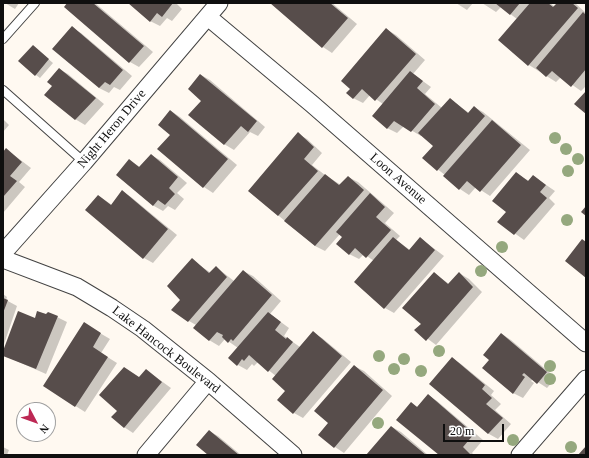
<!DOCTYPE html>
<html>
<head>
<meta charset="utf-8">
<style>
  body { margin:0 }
  #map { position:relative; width:589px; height:458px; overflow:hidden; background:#fff9f1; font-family:Georgia,serif }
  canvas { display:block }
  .frame { position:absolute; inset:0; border:4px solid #0f0f0f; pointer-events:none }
  .north { position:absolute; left:16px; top:402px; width:40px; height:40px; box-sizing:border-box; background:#fff; border:1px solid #9f9f9f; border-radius:50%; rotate:131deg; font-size:11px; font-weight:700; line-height:16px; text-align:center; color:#0f0f0f }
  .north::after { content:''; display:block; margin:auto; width:14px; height:18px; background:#bd2854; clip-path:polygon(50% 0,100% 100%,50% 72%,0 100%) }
  .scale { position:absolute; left:443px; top:424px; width:61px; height:18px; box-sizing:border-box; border:2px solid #0f0f0f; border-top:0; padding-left:5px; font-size:12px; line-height:14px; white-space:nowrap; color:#0f0f0f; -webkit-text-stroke:3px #fff; paint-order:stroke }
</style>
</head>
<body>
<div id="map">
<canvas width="589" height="458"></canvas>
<div class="frame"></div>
<div class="north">N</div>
<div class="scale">20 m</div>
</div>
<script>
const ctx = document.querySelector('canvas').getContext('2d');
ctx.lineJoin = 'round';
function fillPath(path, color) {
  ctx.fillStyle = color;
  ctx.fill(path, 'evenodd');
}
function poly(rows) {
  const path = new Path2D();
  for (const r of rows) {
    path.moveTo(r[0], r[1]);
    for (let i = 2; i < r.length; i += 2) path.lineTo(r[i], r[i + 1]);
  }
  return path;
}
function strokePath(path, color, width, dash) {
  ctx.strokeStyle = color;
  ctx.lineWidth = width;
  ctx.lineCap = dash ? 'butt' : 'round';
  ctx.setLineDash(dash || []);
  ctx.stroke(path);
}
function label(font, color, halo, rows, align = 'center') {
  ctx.font = font + ' Georgia,serif';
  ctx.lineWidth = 4;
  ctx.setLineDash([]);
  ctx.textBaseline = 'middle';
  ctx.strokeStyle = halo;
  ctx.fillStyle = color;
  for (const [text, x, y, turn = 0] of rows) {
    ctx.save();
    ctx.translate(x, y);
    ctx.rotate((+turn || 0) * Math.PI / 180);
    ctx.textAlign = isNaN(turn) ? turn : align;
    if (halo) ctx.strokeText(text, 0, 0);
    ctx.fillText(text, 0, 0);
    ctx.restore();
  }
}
fillPath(poly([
  [5,3,19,3,15,9],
  [69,3,95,3,153,52,139,67,130,62],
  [129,3,176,3,182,9,172,21,167,18,160,26,150,21],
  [272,3,332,3,357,24,332,53,323,47],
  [456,3,473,3,467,10],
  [482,3,550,3,555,7,558,3,575,3,586,13,586,86,581,91,561,77,556,82,529,65,517,19,501,7,496,12],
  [72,28,81,33,132,76,120,90,114,87,109,93,99,88],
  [386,29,396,35,425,60,413,74,431,87,425,94,442,108,450,99,469,113,474,107,483,112,530,150,490,196,476,187,469,195,460,189,445,175,423,158,434,146,422,135,421,136,404,126,397,133,387,128,383,104,370,95,363,103,353,98,351,88],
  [33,46,53,63,40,78,36,75],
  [59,69,68,74,104,104,85,125,75,119,53,86],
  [201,75,210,80,265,127,258,136,250,132,234,150,224,144,202,101],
  [171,111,180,117,237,165,213,193,204,187,159,149,172,135],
  [3,119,9,125,3,132],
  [298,134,307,139,322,153,312,165,325,175,341,185,348,177,358,182,394,213,385,223,400,236,396,240,410,250,420,238,444,256,394,313,385,308,374,261,364,254,359,259,349,254,343,237,340,234,325,251,315,246,249,191],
  [6,149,31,168,19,182,25,187,3,213,3,153],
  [151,155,160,160,187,183,177,193,184,199,175,210,168,206,163,211,154,206,117,175,130,161,140,167],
  [517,174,529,181,533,176,555,191,549,198,555,204,524,240,499,222,507,212],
  [122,191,131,197,177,235,153,263,144,258,99,196,112,205],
  [192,260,211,273,216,267,234,281,243,271,253,276,281,301,270,314,289,328,284,336,287,338,300,347,313,333,322,338,351,362,303,418,294,413,287,390,276,376,258,362,254,366,252,364,247,370,238,365,238,348,225,339,219,346,209,340,196,325,189,321,182,300],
  [434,273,449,284,459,273,469,279,482,292,436,345,416,330,422,323],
  [3,294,7,297,6,300,17,306,3,347],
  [57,317,67,322,46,374,3,355,35,319],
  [93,329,110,339,101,353,117,363,85,412,44,386],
  [502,334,511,340,556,378,547,388,533,379,531,381,534,383,523,398,513,393,490,360],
  [452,358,461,364,494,391,491,395,501,404,495,410,511,424,498,439,489,434,430,384],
  [354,366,364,371,392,396,344,453,335,447,330,423],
  [146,370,171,388,133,433,124,427,118,410],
  [428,395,437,401,483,440,472,453,474,455,440,455,411,404,418,407],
  [392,427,401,432,428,455,367,455],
  [209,431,218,436,241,455,209,455],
  [3,447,9,450,7,455,3,455]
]), '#0003');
fillPath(poly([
  [67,3,93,3,144,46,129,63,64,7],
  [128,3,173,3,162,17,157,13,150,22],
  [270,3,330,3,348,18,322,48],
  [495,3,520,3,510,15],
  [530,3,548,3,553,7,557,3,572,3,578,8,528,66,498,40],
  [583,12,586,15,586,69,571,87,552,71,546,77,536,68],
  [72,26,123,70,110,85,105,82,99,88,52,49],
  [386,28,416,54,375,101,362,89,353,99,346,93,350,89,341,81],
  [33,45,49,59,35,76,18,61],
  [59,68,96,98,75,120,44,95,52,86,47,82],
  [410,71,423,81,417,88,435,104,411,132,394,121,387,129,372,116],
  [200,74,257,121,248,132,241,126,224,145,188,115,201,101,188,89],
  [586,91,586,114,574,104],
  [450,98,468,113,474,106,485,116,437,171,422,158,433,146,418,133],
  [170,110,228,159,203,188,157,149,170,135,158,125],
  [492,120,521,145,480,192,467,181,459,190,443,176],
  [298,132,314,147,304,159,318,171,278,216,248,191],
  [6,148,22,162,10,176,17,181,3,197,3,152],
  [151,154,178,177,169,188,175,194,165,205,158,200,153,206,116,175,129,159,139,167],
  [516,172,528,181,533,175,546,185,540,192,547,198,514,235,497,222,506,212,492,201],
  [325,174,339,185,348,176,364,190,315,246,284,221],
  [122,190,168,229,143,259,85,210,98,195,111,205],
  [370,193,385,207,376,217,391,230,366,258,355,248,349,255,336,244,342,237,336,232],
  [586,206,586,216,581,212],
  [393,237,409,250,420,237,435,250,384,309,354,282],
  [582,239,586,242,586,278,565,261],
  [192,258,209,273,216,266,227,277,188,322,171,310,180,300,167,286],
  [243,270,272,295,233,341,231,339,228,343,222,337,223,335,217,332,209,341,193,328],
  [434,272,448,284,459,272,473,287,426,341,414,330,421,324,402,308],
  [3,298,8,300,3,313],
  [18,311,35,318,37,311,46,314,48,312,58,316,36,369,3,356,3,351],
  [268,312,281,322,275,330,286,339,287,337,293,342,268,372,249,355,244,361,242,359,237,366,228,358],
  [84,322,101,333,93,347,108,357,75,407,43,386],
  [313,331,342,356,293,414,277,400,285,391,272,379],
  [501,333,547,372,537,384,524,373,522,375,525,377,513,394,482,368,489,360,483,355],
  [452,357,485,385,482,389,492,398,486,404,503,418,488,434,429,384],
  [354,365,383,390,334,448,318,435,328,423,314,411],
  [124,367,139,377,146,369,162,382,124,428,111,417,117,411,99,395],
  [428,394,474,434,463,447,471,455,439,455,396,420,411,402,417,407],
  [391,426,426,455,366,455],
  [209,430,239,455,208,455,196,445],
  [586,446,586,455,578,455]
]), '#574d4b');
const service = poly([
  [3,39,35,3],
  [3,90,84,162]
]);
const minor = poly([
  [208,17,312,104,586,343],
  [3,253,84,162,219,3],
  [3,259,77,287,112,308,143,329,208,381,293,455],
  [146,455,208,381],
  [520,455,586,379]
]);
strokePath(service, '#424242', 10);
strokePath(minor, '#424242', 19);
strokePath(service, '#fff', 8);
strokePath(minor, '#fff', 17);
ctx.fillStyle = '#95a87e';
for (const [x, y] of [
  [555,138],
  [566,149],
  [578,159],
  [568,171],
  [567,220],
  [502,247],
  [481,271],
  [439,351],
  [379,356],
  [404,359],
  [550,366],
  [394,369],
  [421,371],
  [550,379],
  [378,423],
  [513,440],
  [571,447]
]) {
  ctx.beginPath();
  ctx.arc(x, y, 6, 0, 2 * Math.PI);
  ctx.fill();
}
label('13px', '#0f0f0f', '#fff', [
  ["Night Heron Drive",112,129,-50],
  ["Loon Avenue",398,179,41],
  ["Lake Hancock Boulevard",166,350,38]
]);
</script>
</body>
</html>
